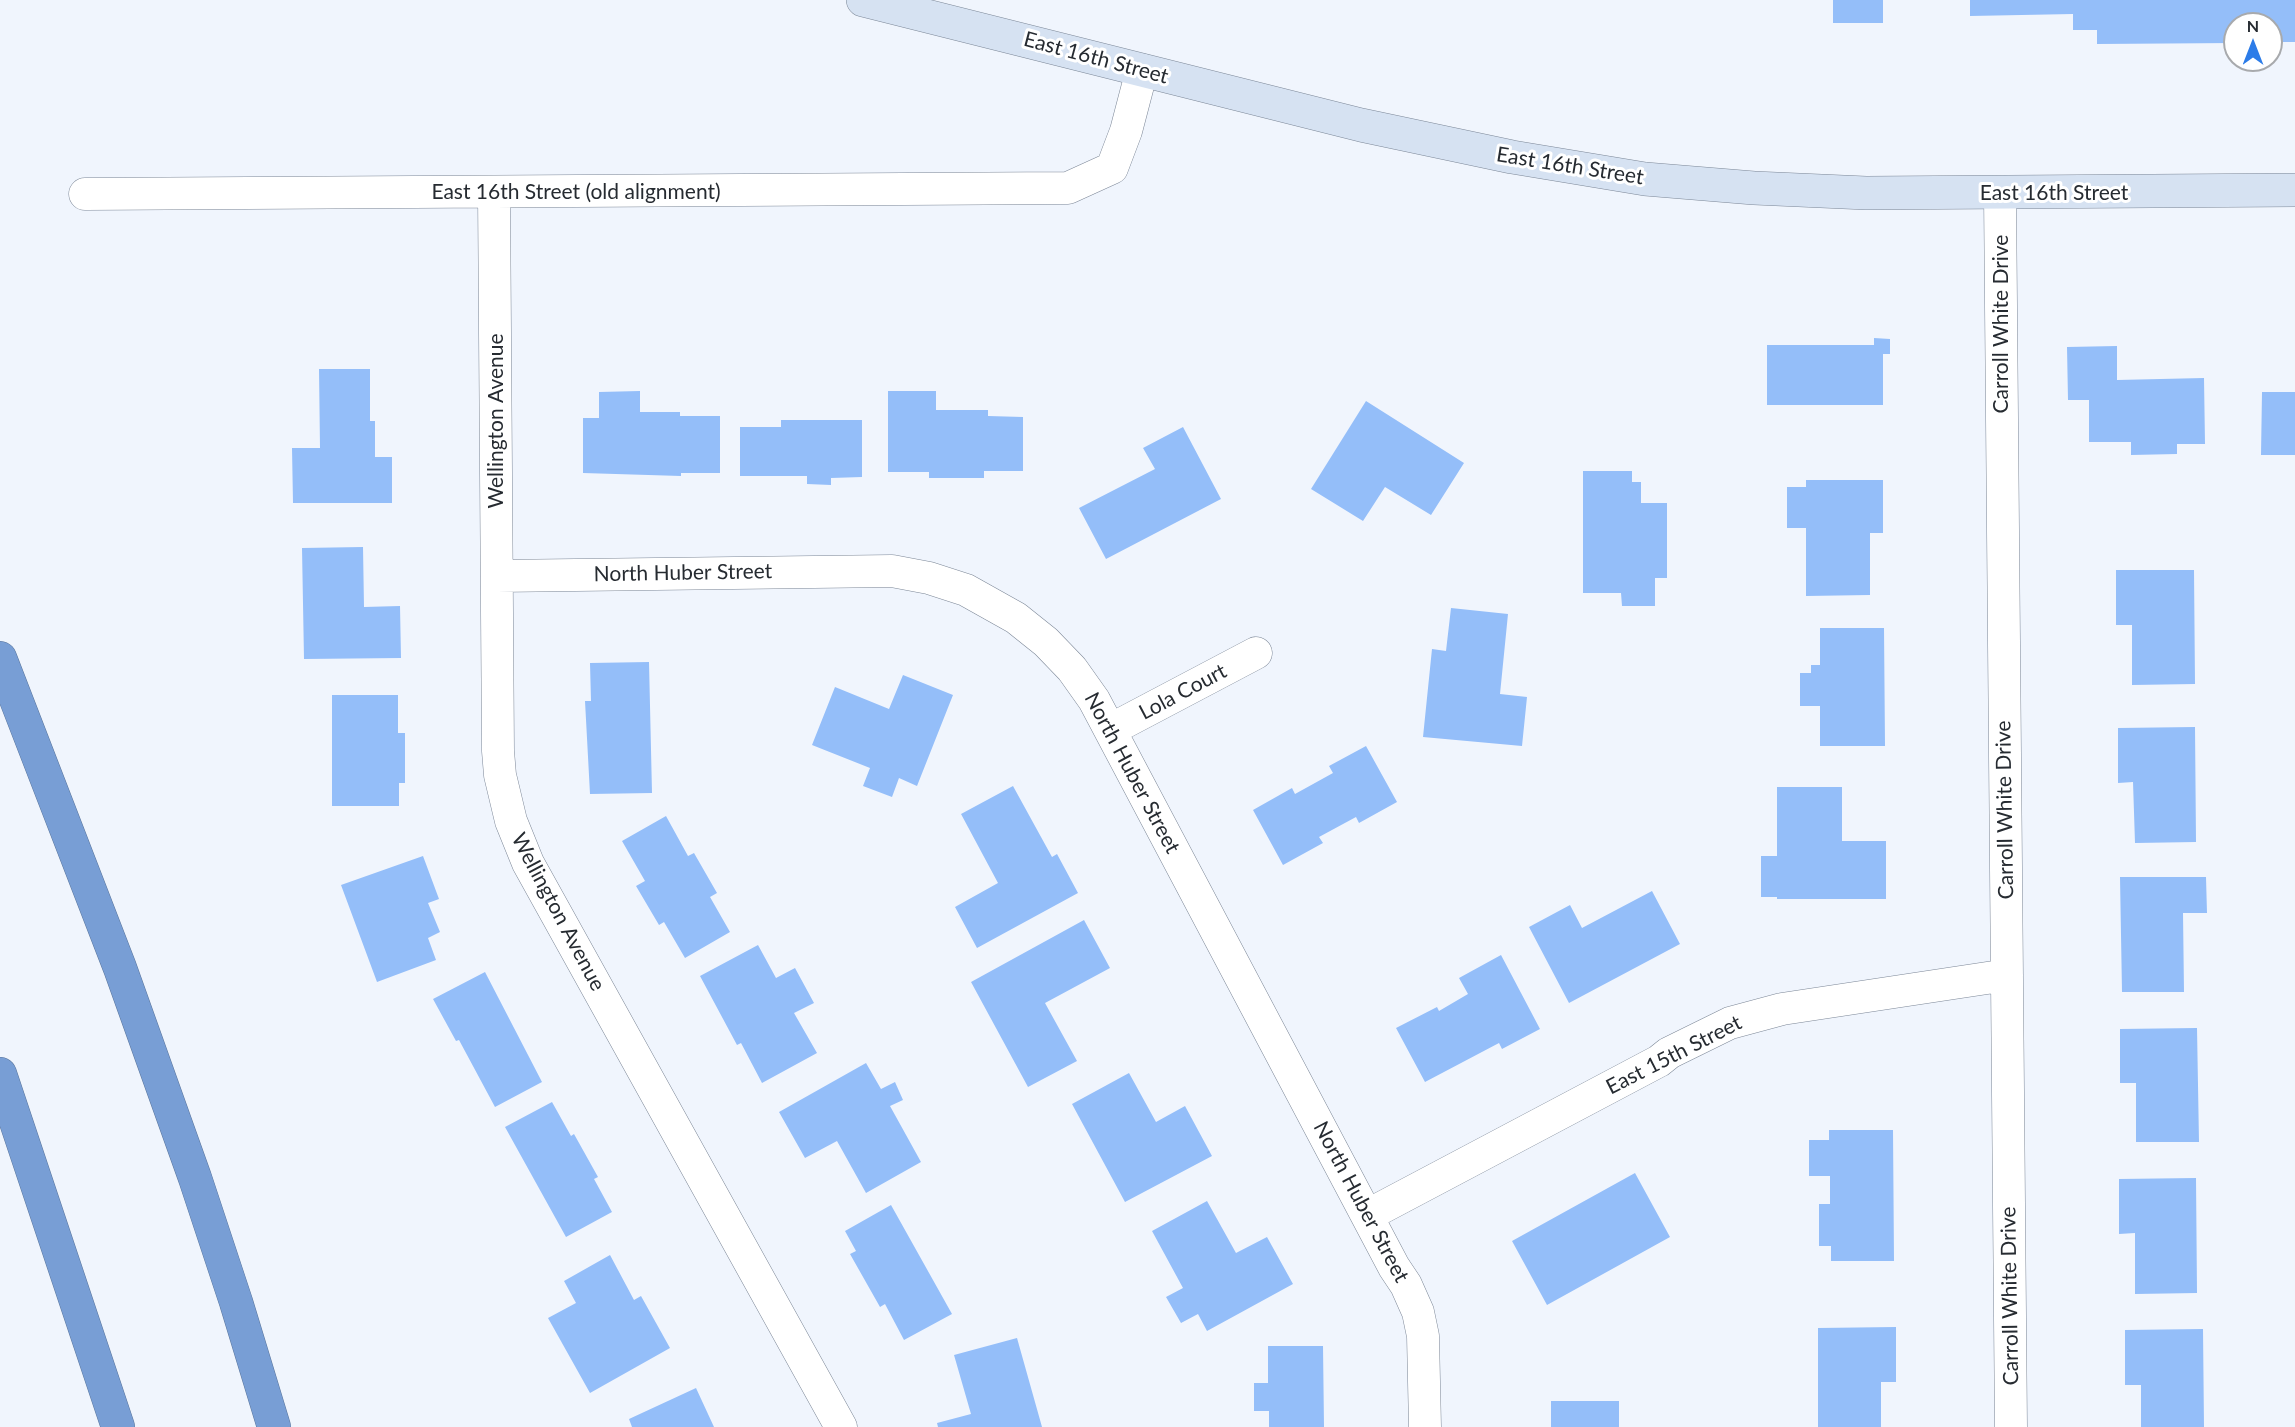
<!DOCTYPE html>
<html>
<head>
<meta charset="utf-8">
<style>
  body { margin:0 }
  #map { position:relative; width:2295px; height:1427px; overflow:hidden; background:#f0f5fd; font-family:Lato,sans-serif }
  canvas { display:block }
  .north { position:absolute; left:2223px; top:12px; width:60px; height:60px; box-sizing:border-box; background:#fff; border:2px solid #a8aaad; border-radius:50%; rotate:0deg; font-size:16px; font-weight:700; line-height:24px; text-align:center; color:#262b31 }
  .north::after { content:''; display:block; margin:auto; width:21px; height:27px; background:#2c7ce8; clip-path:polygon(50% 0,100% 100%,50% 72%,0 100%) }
</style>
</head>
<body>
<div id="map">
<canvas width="2295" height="1427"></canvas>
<div class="north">N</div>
</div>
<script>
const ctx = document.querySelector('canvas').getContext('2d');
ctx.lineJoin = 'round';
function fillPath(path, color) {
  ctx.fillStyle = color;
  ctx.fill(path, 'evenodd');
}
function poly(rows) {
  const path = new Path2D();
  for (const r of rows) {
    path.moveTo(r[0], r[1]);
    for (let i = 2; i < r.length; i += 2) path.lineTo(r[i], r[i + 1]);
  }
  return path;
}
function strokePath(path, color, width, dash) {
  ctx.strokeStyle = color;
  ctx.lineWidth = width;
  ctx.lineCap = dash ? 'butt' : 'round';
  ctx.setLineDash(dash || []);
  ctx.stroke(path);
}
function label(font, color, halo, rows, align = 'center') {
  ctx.font = font + ' Lato,sans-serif';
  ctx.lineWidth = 6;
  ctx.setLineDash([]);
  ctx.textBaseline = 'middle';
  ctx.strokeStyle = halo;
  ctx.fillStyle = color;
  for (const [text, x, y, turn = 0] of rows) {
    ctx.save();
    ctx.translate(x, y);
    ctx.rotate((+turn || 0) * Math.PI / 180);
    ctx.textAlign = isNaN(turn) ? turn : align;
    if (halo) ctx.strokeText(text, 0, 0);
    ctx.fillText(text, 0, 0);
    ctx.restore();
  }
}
fillPath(poly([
  [1833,0,1883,0,1883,23,1833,23],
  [1970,0,2295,0,2295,42,2271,42,2271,24,2235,24,2235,43,2097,44,2097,30,2073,30,2073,14,1970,16],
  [1874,338,1890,339,1890,354,1883,354,1883,405,1767,405,1767,345,1874,345],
  [2117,346,2117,380,2204,378,2205,444,2177,444,2177,454,2131,455,2131,442,2089,442,2089,400,2068,400,2067,347],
  [319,369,370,369,370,421,375,421,375,457,392,457,392,503,293,503,292,448,320,448],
  [640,391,640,412,680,412,680,416,720,416,720,473,681,473,681,476,583,473,583,418,599,418,599,392],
  [888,391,936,391,936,410,988,410,988,416,1023,417,1023,471,984,471,984,478,929,478,929,472,888,472],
  [2262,392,2295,392,2295,455,2261,455],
  [1366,401,1464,463,1431,515,1385,487,1363,521,1311,489],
  [781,420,862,420,862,477,831,478,831,485,807,484,807,476,740,476,740,427,781,427],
  [1183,427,1221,499,1106,559,1079,508,1155,469,1143,448],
  [1583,471,1632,471,1632,482,1641,482,1641,503,1667,503,1667,578,1655,578,1655,606,1622,606,1621,593,1583,593],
  [1806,480,1883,480,1883,533,1870,533,1870,595,1806,596,1806,528,1787,528,1787,487,1806,487],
  [363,547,364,607,400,606,401,658,304,659,302,548],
  [2116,570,2194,570,2195,684,2132,685,2132,625,2116,625],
  [1451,608,1508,614,1500,694,1527,697,1522,746,1423,737,1432,649,1446,651],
  [1820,628,1884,628,1885,746,1820,746,1820,706,1800,706,1800,673,1811,673,1811,665,1820,665],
  [649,662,652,793,590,794,585,701,591,701,590,663],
  [903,675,953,695,917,786,899,778,892,797,863,786,870,768,812,745,835,687,889,709],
  [332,695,398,695,398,733,405,733,405,783,399,783,399,806,332,806],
  [2195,727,2196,842,2135,843,2133,782,2118,783,2118,728],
  [1366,746,1397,802,1359,823,1356,817,1319,837,1323,843,1283,865,1253,810,1292,788,1295,794,1333,773,1329,766],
  [1013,786,1052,857,1057,854,1078,893,977,948,955,907,998,883,961,814],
  [1777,787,1842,787,1842,841,1886,841,1886,899,1777,899,1777,897,1761,897,1761,856,1777,856],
  [666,816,688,856,694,853,717,893,710,897,730,932,685,958,664,922,659,925,636,886,645,881,622,841],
  [423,856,439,899,428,903,440,932,428,938,436,960,377,982,341,885],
  [2120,877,2206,877,2207,913,2183,913,2184,992,2122,992],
  [1652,891,1680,944,1569,1003,1529,927,1570,905,1582,928],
  [1084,920,1110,968,1045,1003,1077,1061,1028,1087,971,982],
  [758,945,776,978,795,968,814,1003,794,1013,817,1053,762,1083,741,1043,737,1045,700,976],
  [1501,955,1540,1029,1502,1049,1499,1043,1425,1082,1396,1028,1437,1007,1439,1011,1468,994,1459,978],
  [485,972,542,1082,495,1107,459,1040,456,1041,433,999],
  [2197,1028,2199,1142,2136,1142,2136,1083,2120,1083,2120,1029],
  [866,1063,881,1089,895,1082,903,1100,890,1106,921,1162,866,1193,837,1141,805,1158,779,1112],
  [1129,1073,1156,1122,1185,1106,1212,1156,1125,1202,1072,1104],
  [552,1102,571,1136,574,1134,598,1177,594,1179,612,1212,566,1237,505,1127],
  [1829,1130,1893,1130,1894,1261,1831,1261,1831,1246,1819,1246,1819,1204,1830,1204,1830,1176,1809,1176,1809,1140,1829,1140],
  [1635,1173,1670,1237,1547,1305,1512,1241],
  [2196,1178,2197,1293,2135,1294,2135,1233,2119,1234,2119,1179],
  [1207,1201,1236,1253,1267,1237,1293,1284,1207,1331,1198,1314,1181,1323,1166,1297,1183,1288,1152,1231],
  [891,1205,952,1314,904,1340,885,1304,880,1307,850,1254,856,1251,845,1231],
  [610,1255,634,1300,641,1296,670,1348,590,1393,548,1318,576,1303,564,1281],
  [1896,1327,1896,1382,1881,1382,1881,1427,1818,1427,1818,1328],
  [2203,1329,2204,1427,2141,1427,2141,1385,2125,1385,2125,1330],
  [1017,1338,1042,1427,938,1427,937,1423,971,1414,954,1355],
  [1268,1346,1323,1346,1324,1427,1269,1427,1269,1411,1254,1411,1254,1383,1268,1383],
  [696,1388,714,1427,632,1427,629,1419],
  [1551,1401,1619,1401,1619,1427,1551,1427]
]), '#94bef9');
const street = poly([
  [494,193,498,751,500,775,511,821,528,863,841,1427],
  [85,194,1068,188,1112,168,1126,131,1142,70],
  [2000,194,2011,1427],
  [497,576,892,571,929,578,966,590,1016,618,1046,642,1072,669,1094,700,1394,1267,1406,1285,1418,1312,1423,1336,1425,1427],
  [1110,730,1256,653],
  [1368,1215,1659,1061,1669,1053,1730,1023,1782,1009,2007,975]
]);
const secondary = poly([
  [863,0,1361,125,1512,157,1645,179,1754,188,1866,193,2295,190]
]);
const highway = poly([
  [0,658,120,968,195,1178,236,1302,274,1427],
  [0,1074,118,1427]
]);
strokePath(street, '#7c8797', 33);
strokePath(secondary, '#7c8797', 34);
strokePath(highway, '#5b769c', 34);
strokePath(street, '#fff', 32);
strokePath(secondary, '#d6e2f2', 33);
strokePath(highway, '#789ed5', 33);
label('21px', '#262b31', '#fff', [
  ["East 16th Street",1096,58,15],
  ["East 16th Street",1570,166,9],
  ["East 16th Street (old alignment)",576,192],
  ["East 16th Street",2054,193],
  ["Carroll White Drive",2001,324,-90],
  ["Wellington Avenue",496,421,-90],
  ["North Huber Street",683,573,-1],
  ["Lola Court",1183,692,-28],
  ["North Huber Street",1132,773,62],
  ["Carroll White Drive",2005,810,-91],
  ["Wellington Avenue",558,912,62],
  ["East 15th Street",1674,1055,-27],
  ["North Huber Street",1361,1202,62],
  ["Carroll White Drive",2010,1296,-91]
]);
</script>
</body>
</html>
